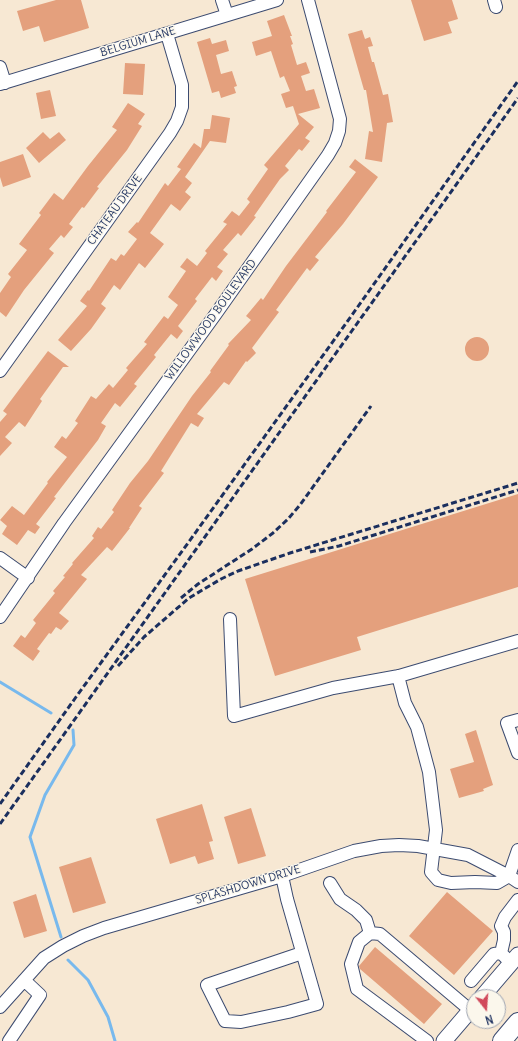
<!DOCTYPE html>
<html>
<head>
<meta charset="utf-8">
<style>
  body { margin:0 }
  #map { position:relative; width:518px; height:1041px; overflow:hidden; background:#f7e8d3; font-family:Delius,sans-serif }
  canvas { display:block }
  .north { position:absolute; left:466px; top:989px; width:40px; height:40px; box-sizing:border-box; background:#fbf7ec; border:1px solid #a1a7b3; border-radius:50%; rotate:163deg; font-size:11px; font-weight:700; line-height:16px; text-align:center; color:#1b2f5e }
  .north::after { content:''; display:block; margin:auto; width:14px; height:18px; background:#d1495b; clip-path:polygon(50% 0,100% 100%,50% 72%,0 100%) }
</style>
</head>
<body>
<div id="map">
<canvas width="518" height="1041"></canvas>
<div class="north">N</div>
</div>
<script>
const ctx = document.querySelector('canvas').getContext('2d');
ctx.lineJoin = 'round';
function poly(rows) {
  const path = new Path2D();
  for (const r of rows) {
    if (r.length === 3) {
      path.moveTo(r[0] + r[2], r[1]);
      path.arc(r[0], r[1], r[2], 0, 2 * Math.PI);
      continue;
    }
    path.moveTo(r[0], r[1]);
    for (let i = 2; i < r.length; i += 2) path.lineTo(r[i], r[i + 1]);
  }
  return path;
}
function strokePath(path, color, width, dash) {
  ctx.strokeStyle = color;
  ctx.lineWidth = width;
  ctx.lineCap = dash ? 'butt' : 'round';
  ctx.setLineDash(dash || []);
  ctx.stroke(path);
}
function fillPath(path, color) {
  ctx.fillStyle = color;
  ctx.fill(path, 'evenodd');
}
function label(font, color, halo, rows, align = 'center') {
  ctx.font = font + ' Delius,sans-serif';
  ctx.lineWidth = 3;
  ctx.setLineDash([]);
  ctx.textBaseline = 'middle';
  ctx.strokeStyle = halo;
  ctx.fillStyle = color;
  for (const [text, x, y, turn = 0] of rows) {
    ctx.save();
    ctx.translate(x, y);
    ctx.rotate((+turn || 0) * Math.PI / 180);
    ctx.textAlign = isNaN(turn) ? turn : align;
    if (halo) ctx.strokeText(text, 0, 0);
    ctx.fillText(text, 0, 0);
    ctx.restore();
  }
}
strokePath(poly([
  [0,682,51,713],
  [61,937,30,837,45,795,74,745,73,730],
  [68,960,88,980,108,1017,115,1041]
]), '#78b9ed', 3);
fillPath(poly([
  [56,0,81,0,89,28,44,42,39,26,23,31,17,11],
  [411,0,452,0,458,19,448,22,452,33,424,41],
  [284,15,292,36,290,36,293,44,291,45,297,65,306,62,310,73,301,76,306,91,314,89,320,108,298,114,314,127,305,138,310,141,302,151,299,149,285,166,289,170,280,179,254,216,256,217,241,236,238,233,223,250,228,254,217,267,223,271,216,281,212,277,195,299,197,301,178,326,183,331,177,339,171,334,154,355,156,357,134,384,137,386,120,407,115,403,101,423,106,426,98,440,54,497,56,498,36,524,40,527,35,534,28,530,17,545,2,534,7,526,0,520,12,506,24,515,48,483,47,482,67,457,54,447,62,436,66,439,78,423,75,421,91,396,96,399,109,384,113,388,128,370,126,368,147,344,144,342,164,316,168,319,178,305,168,297,186,271,180,267,187,258,197,266,207,253,205,251,227,224,223,222,232,211,239,216,250,202,247,199,268,169,264,165,299,124,293,106,286,108,281,94,290,91,284,76,280,78,271,51,256,56,252,42,272,36,267,21],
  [362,30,365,39,370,37,373,46,368,47,372,62,374,62,383,95,388,94,393,122,387,123,382,162,365,159,369,131,373,132,366,90,364,90,348,34],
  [210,38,212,44,226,40,229,51,216,55,221,74,232,71,237,86,234,87,236,93,221,98,219,91,212,93,197,42],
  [125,63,145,64,143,95,123,94],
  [50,90,56,116,41,119,36,93],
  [128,103,145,114,138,124,142,126,127,150,97,187,99,188,84,208,82,207,69,224,73,227,64,238,61,235,49,249,54,253,24,290,6,317,0,312,0,293,11,277,8,274,27,250,19,244,41,215,39,213,54,193,63,200,88,166,117,130,112,127],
  [212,115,230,118,226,143,210,141,185,177,192,183,185,192,191,197,180,211,171,204,150,233,164,244,145,268,139,263,120,290,114,285,101,304,106,308,91,329,71,351,58,340,87,306,80,301,88,290,89,291,111,258,116,261,121,254,124,256,137,239,128,232,137,222,138,223,165,183,168,186,181,169,177,167,194,143,201,148,204,129,210,129],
  [43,132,50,139,59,132,66,140,39,163,26,148],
  [23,154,31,177,3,187,0,177,0,162],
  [355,159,378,177,343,224,315,257,319,260,310,271,307,268,276,310,279,312,252,348,256,353,247,362,246,361,229,385,224,382,197,414,204,418,198,427,191,423,161,471,164,473,139,506,142,508,129,528,130,528,112,551,107,547,81,575,87,579,59,613,69,621,61,630,56,627,51,634,49,633,37,649,40,651,33,661,13,646,21,635,25,638,36,623,33,620,55,593,53,591,65,577,63,576,73,564,72,563,94,538,92,536,98,527,101,529,114,512,112,510,130,483,148,461,192,396,211,372,210,371,229,345,228,344,251,320,246,316,261,298,263,300,286,266,327,212,326,211,356,172,349,167],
  [477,349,12],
  [48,351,69,367,63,367,40,399,42,401,25,427,19,422,5,437,12,443,0,456,0,422,7,414,3,411],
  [518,494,518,587,357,637,361,650,275,676,245,579],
  [476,730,493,785,483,789,484,791,459,798,450,769,474,762,465,734],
  [202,804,213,841,209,842,214,859,198,864,195,856,170,864,156,819],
  [251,808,266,856,238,864,224,817],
  [91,857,106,903,73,913,59,867],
  [447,892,493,931,454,975,409,936],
  [36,894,47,931,24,938,13,902],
  [375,947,442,1004,424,1024,360,969,359,966]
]), '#e4a07d');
const minor = poly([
  [222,0,227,15],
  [494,0,496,7],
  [0,67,5,83],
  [0,84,277,0],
  [0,371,170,133,177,121,182,107,182,85,167,34],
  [0,558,28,578],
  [0,617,64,523,215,315,328,155,335,143,339,131,340,119,308,0],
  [230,619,234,716,333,688,399,676,518,641],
  [398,676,405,703,417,727,429,772,436,830,431,872,438,880,451,883,475,882,497,883,509,876,518,850],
  [518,720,507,723,518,753],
  [282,876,287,899,317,1004,288,1012,241,1022,225,1021,207,985,302,953],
  [330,883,340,899,356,910,366,920,370,933],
  [501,953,504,940,504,932,501,926,505,917,518,900],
  [471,981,494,954,501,953,506,958],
  [0,1007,44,958,63,946,83,936,104,928,282,876,354,851,381,846,399,845,418,846,468,855,509,876,518,882],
  [9,1041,40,995,24,980],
  [427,1041,357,989,351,964,359,942,370,933,380,934,470,1010]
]);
const major = poly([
  [482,997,518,955],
  [444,1041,474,1006]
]);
const highway = poly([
  [502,1041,518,1022]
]);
strokePath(minor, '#3c4b70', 14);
strokePath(major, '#3c4b70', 17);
strokePath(highway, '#3c4b70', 20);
strokePath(minor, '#fff', 12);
strokePath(major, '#fff', 15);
strokePath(highway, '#fff', 18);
strokePath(poly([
  [310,552,339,546,518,490],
  [181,598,198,584,252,549,273,533,288,519,300,505,371,406],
  [118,666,144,637,189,598,221,579,238,571,290,553,518,483],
  [0,804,76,697,188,543,347,322,518,81],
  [0,824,518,98]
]), '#1b2f5e', 3, [6, 3]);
label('11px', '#1b2f5e', '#fbf7ec', [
  ["BELGIUM LANE",138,42,-17],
  ["CHATEAU DRIVE",115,210,-54],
  ["WILLOWWOOD BOULEVARD",211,320,-54],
  ["SPLASHDOWN DRIVE",248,885,-17]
]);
</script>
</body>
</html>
